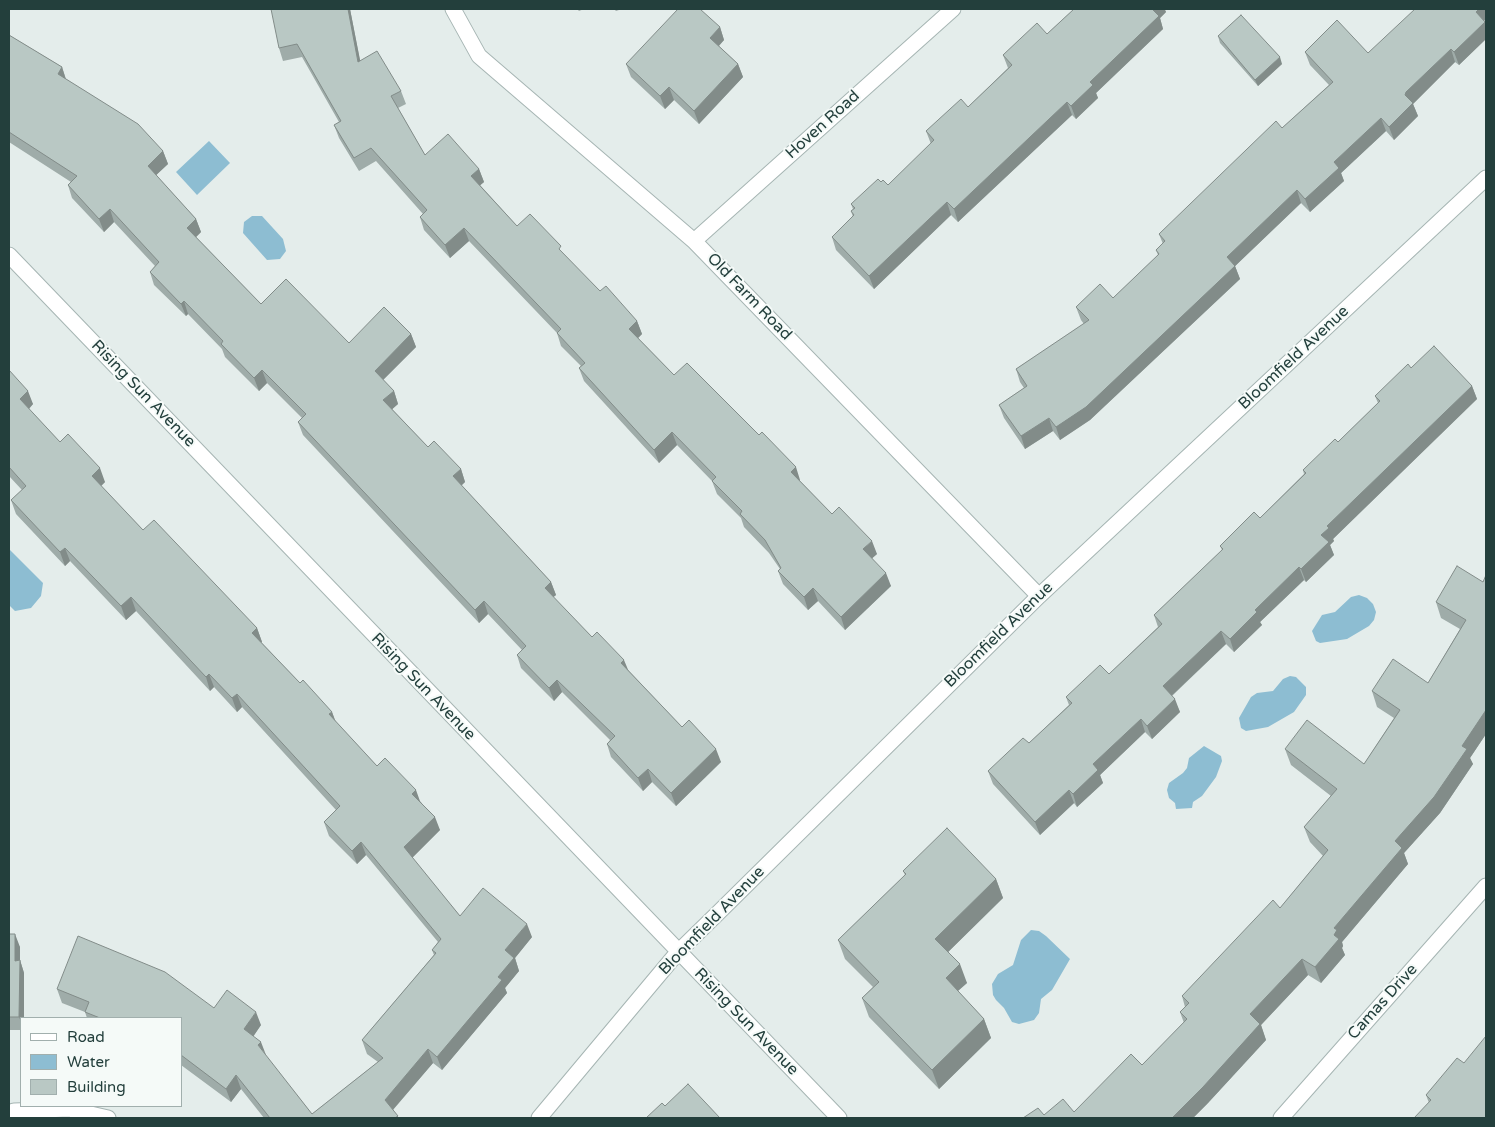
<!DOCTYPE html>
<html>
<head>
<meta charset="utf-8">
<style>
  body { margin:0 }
  #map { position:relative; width:1495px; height:1127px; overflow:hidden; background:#e4edeb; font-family:"Varela Round",sans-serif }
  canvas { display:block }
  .frame { position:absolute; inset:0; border:10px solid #233f3c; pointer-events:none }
  .legend { position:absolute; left:20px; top:1017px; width:162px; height:90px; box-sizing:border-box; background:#f5faf8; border:1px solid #a1afad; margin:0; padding:6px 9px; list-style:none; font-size:15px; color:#233f3c }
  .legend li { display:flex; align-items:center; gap:10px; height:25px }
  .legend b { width:25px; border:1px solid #a1afad }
</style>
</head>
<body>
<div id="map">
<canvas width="1495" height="1127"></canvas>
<div class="frame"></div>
<ul class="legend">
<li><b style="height:6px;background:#fff"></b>Road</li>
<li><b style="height:14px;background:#8dbdd2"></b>Water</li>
<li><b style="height:14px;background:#b9c8c4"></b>Building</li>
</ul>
</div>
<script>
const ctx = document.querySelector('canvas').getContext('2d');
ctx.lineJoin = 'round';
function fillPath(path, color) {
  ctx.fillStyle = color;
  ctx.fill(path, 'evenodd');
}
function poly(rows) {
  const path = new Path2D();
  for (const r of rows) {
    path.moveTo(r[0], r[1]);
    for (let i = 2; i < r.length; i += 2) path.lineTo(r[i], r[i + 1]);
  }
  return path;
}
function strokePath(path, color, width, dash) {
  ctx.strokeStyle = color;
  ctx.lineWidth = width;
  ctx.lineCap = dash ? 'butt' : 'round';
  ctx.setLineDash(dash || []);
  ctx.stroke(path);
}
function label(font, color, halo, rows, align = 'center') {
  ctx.font = font + ' "Varela Round",sans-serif';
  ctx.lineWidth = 4;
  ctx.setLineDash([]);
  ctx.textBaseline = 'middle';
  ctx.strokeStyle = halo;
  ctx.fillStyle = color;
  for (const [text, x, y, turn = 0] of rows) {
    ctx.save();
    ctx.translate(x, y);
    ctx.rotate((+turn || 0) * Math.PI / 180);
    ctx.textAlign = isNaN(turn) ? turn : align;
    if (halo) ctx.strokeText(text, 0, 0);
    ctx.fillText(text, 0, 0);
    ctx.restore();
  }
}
fillPath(poly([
  [209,141,230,163,197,195,176,172],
  [252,216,262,216,283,239,286,251,280,259,267,260,243,233,244,222],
  [9,549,43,583,41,596,31,608,15,611,9,605],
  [1359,595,1367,598,1373,604,1376,612,1374,620,1369,626,1347,639,1320,643,1316,641,1312,631,1322,615,1335,612,1351,597],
  [1290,676,1296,677,1306,687,1306,695,1294,712,1268,727,1246,731,1241,728,1239,718,1251,697,1257,693,1273,691,1283,679],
  [1204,746,1221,756,1222,761,1216,777,1202,796,1193,802,1192,808,1176,809,1175,803,1169,798,1167,790,1169,783,1183,773,1187,768,1189,758],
  [1031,930,1039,931,1046,936,1070,959,1052,990,1041,999,1039,1013,1034,1020,1019,1024,1012,1022,1004,1008,996,1000,993,995,992,984,998,974,1013,965,1021,940]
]), '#8dbdd2');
const street = poly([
  [453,9,479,56,694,241,1039,596],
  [694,241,953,9],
  [9,255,839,1118],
  [9,1113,14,1111,69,1109,108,1118],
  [539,1118,678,952,718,913,1039,596,1486,178],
  [1281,1118,1486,886]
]);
strokePath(street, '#a6b5b3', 17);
strokePath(street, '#fff', 15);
fillPath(poly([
  [350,9,360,61,401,91,406,104,398,108,425,155,479,169,484,182,480,185,517,226,563,254,600,291,637,321,642,334,638,338,674,375,800,480,800,481,832,514,877,554,872,558,891,586,845,630,818,601,808,610,783,584,778,571,780,569,769,553,744,527,741,518,717,494,712,481,677,445,659,463,584,381,579,368,581,366,561,346,557,333,469,241,450,258,424,230,420,217,423,214,376,161,359,171,339,138,334,125,339,122,302,57,283,61,279,48],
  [577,9,584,9,579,11],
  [614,9,622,9,616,11],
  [1074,9,1166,9,1165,10,1166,12,1160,18,1163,29,1096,93,1098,98,1076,119,1072,115,958,222,951,215,874,289,836,250,832,237,853,217,851,211,853,209,851,204,881,182,888,185,931,144,926,131,968,107,1008,68,1003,55,1047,34],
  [1484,21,1486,25,1486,39,1459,65,1455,62,1413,104,1418,116,1394,140,1386,131,1341,173,1344,181,1310,212,1301,203,1235,266,1240,279,1090,420,1060,440,1053,431,1025,449,1004,418,999,405,1024,388,1020,382,1016,369,1084,324,1081,320,1076,307,1113,298,1158,255,1156,250,1163,244,1159,234,1282,128,1329,85,1310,65,1305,52,1368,53],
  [720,27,724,40,719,46,738,64,743,77,699,124,674,100,665,109,631,77,626,64],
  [9,35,62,67,66,79,163,151,168,164,156,175,196,219,201,232,196,237,261,304,349,343,411,334,416,347,383,380,394,391,398,404,392,409,428,447,461,469,465,482,461,485,551,582,556,595,553,597,592,637,629,671,682,727,721,762,676,806,652,782,643,791,611,757,607,744,610,740,562,692,554,701,521,668,517,655,522,650,488,614,479,623,303,435,298,422,302,418,267,383,259,391,225,357,222,349,188,314,186,316,154,285,150,272,155,266,114,222,104,232,72,198,68,185,71,182,9,142],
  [1218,36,1282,64,1258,86,1220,43],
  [1411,368,1472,386,1477,399,1333,539,1334,541,1330,545,1334,555,1306,582,1304,580,1260,622,1262,625,1234,652,1226,644,1172,696,1180,712,1152,739,1145,732,1100,775,1103,783,1077,807,1074,803,1040,835,993,784,988,771,1029,743,1069,705,1066,697,1109,674,1158,627,1154,615,1222,550,1220,546,1260,518,1304,474,1303,470,1338,442,1378,403,1375,396],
  [9,370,33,404,29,409,60,442,105,482,101,486,143,530,257,628,262,642,261,642,300,683,332,712,335,721,377,766,421,802,440,830,412,858,460,916,532,937,515,958,519,971,505,988,507,993,442,1070,433,1063,393,1110,399,1118,264,1118,241,1089,231,1102,181,1065,181,1018,87,1018,85,1012,62,1003,57,989,214,1008,261,1025,253,1036,265,1055,312,1114,378,1062,367,1054,362,1040,434,955,432,950,438,942,366,855,357,864,329,836,324,822,336,810,242,707,237,712,214,687,210,691,136,611,126,620,70,561,65,566,16,514,11,500,22,490,9,476],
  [1486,575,1486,734,1470,758,1473,764,1440,813,1404,853,1408,864,1342,942,1343,946,1342,948,1345,955,1321,983,1308,975,1261,1025,1266,1040,1208,1103,1193,1118,1023,1118,1074,1112,1142,1065,1184,1023,1180,1012,1185,1007,1182,996,1280,908,1323,856,1310,842,1304,827,1331,796,1291,765,1285,749,1364,764,1394,718,1377,707,1372,691,1428,683,1460,629,1441,618,1436,602,1483,582],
  [903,871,996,879,1003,898,948,952,967,983,958,991,984,1019,991,1038,939,1089,869,1017,862,998,873,987,845,959,838,940,905,875],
  [9,934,20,947,20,960,24,973,21,1018,21,1030,9,1030],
  [1464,1063,1429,1103,1426,1095]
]), '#9faca9');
fillPath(poly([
  [348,9,350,9,363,75,358,62],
  [1152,9,1166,9,1165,10,1166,12,1160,18,1163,29,1096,93,1098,98,1076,119,1071,106,1090,82],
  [1479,9,1486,9,1486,19,1480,25,1476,12],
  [1485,22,1486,25,1486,39,1459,65,1454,52],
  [720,27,724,40,714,51,710,38],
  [1451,49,1455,62,1413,104,1418,116,1394,140,1389,127,1406,92],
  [1280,57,1282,64,1258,86,1255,80],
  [738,64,743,77,699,124,694,111],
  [62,67,66,80,58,74],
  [669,87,674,100,665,109,660,96],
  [1067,102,1072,115,958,222,954,209],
  [1381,118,1386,131,1341,173,1344,181,1310,212,1305,199,1334,162],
  [163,151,168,164,152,179,148,166],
  [479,169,484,182,476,189,471,176],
  [1297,190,1301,203,1231,270,1227,257],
  [947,202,951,215,874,289,869,276],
  [110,209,114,222,104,232,99,219],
  [196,219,201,232,192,241,187,228],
  [464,228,469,241,450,258,445,245],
  [1235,266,1240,279,1090,420,1060,440,1056,427],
  [184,301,188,314,186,316,181,304],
  [637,321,642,334,634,342,629,329],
  [411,334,416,347,379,384,375,371],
  [262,370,267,383,259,391,254,378],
  [1472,386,1477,399,1333,539,1334,541,1330,545,1334,555,1306,582,1301,569,1327,526],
  [28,391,33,404,25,413,20,399],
  [394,391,398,404,388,413,383,400],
  [1049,418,1053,431,1025,449,1021,436],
  [672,432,677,445,659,463,654,450],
  [796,467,800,480,795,485,791,472],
  [100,468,105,482,97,490,92,476],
  [461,469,465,482,458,489,453,476],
  [872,541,877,554,868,562,863,549],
  [65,548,70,561,65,566,60,552],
  [1299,567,1304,580,1260,622,1262,625,1234,652,1230,639,1255,610],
  [886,573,891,586,845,630,841,617],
  [551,582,556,595,549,601,545,588],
  [813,588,818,601,808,610,804,597],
  [131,597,136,611,126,620,121,606],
  [484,601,488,614,479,623,475,610],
  [257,628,262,642,257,646,252,633],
  [1221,631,1226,644,1168,699,1163,686],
  [624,660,629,672,621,663],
  [209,674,214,687,210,691,206,677],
  [557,680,562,692,554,701,549,688],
  [237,694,242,707,237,712,232,698],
  [1175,699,1180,712,1152,739,1147,726],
  [1486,710,1486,734,1470,758,1473,764,1440,813,1404,853,1408,864,1342,942,1343,946,1342,948,1345,955,1321,983,1315,967,1334,935,1334,928],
  [332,712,337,725,329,714],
  [1141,719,1145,732,1100,775,1103,783,1077,807,1073,794,1093,764],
  [716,749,721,762,676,806,671,793],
  [648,769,652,782,643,791,638,778],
  [416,790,421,804,412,794],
  [1069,790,1074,803,1040,835,1035,822],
  [435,817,440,830,409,861,404,847],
  [361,842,366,855,357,864,352,851],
  [996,879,1003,898,942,958,935,939],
  [527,924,532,937,515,958,519,971,505,988,507,993,442,1070,437,1057,505,950],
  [15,934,20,947,20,960,24,973,24,1018,21,1018,21,1022,19,1017,15,961],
  [1302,959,1308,975,1261,1025,1266,1040,1208,1103,1193,1118,1172,1118,1250,1014],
  [960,964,967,983,952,996,946,978],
  [256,1012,261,1025,249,1043,244,1029],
  [984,1019,991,1038,939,1089,932,1070],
  [261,1042,266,1055,258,1045],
  [428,1049,433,1063,390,1113,385,1100],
  [236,1075,241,1089,231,1102,226,1089]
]), '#828c89');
const building = poly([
  [271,9,348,9,358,62,377,51,401,91,391,96,425,155,448,134,479,169,471,176,517,226,530,214,561,246,559,249,600,291,606,286,637,321,629,329,674,375,687,363,759,435,762,432,796,467,791,472,832,514,839,507,872,541,863,549,886,573,841,617,813,588,804,597,778,571,781,568,765,540,740,514,742,511,712,481,716,477,672,432,654,450,579,368,585,363,557,333,561,329,464,228,445,245,420,217,427,210,371,148,354,158,334,125,341,121,297,44,279,48,271,9],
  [678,9,700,9,720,27,710,38,738,64,694,111,669,87,660,96,626,64,678,9],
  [1074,9,1152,9,1159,16,1090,82,1093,85,1071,106,1067,102,954,209,947,202,869,276,832,237,854,215,851,211,855,208,851,204,878,179,881,182,883,180,888,185,934,140,926,131,961,99,968,107,1012,65,1003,55,1037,23,1047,34,1074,9],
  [1415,9,1479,9,1476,12,1485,22,1454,52,1451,49,1406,92,1405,95,1413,103,1389,127,1381,118,1334,162,1339,168,1305,199,1297,190,1227,257,1235,266,1086,407,1056,427,1049,418,1021,436,999,405,1027,386,1016,369,1089,320,1076,307,1100,284,1113,298,1159,254,1156,250,1165,241,1159,234,1276,121,1282,128,1333,82,1305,52,1337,20,1368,53,1415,9],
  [1241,15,1280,57,1255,80,1218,36,1241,15],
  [9,35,62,67,58,74,138,124,163,151,148,166,196,219,187,228,261,304,286,279,349,343,384,307,411,334,375,371,394,391,383,400,428,447,434,441,461,469,453,476,551,582,545,588,592,637,597,632,624,660,621,663,682,727,689,720,716,749,671,793,648,769,638,778,607,744,615,736,557,680,549,688,517,655,526,646,484,601,475,610,298,422,306,414,262,370,254,378,221,344,223,341,184,301,181,304,150,272,159,262,110,209,99,219,68,185,77,176,9,132,9,35],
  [1434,346,1472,386,1327,526,1329,528,1321,535,1329,542,1301,569,1299,567,1255,610,1257,612,1230,639,1221,631,1163,686,1175,699,1147,726,1141,719,1093,764,1098,770,1073,794,1069,790,1035,822,988,771,1023,738,1029,743,1072,703,1066,697,1100,665,1109,674,1162,624,1154,615,1223,549,1220,546,1254,512,1260,518,1306,473,1303,470,1335,439,1338,442,1380,401,1375,396,1408,364,1411,368,1434,346],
  [9,370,28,391,20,399,60,442,68,434,100,468,92,476,143,530,154,520,257,628,252,633,300,683,303,680,332,712,329,714,377,766,385,758,416,790,412,794,435,817,404,847,460,916,483,888,527,924,505,950,514,958,498,977,502,980,437,1057,428,1049,385,1100,398,1116,395,1118,270,1118,236,1075,226,1089,181,1055,181,1018,100,1018,85,1012,89,1002,57,989,78,936,165,972,214,1008,227,990,256,1012,244,1029,261,1042,258,1045,312,1114,383,1058,362,1040,436,953,432,950,441,939,361,842,352,851,324,822,340,806,237,694,232,698,209,674,206,677,131,597,121,606,65,548,60,552,11,500,26,486,9,467,9,370],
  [1457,566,1483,582,1486,575,1486,710,1462,746,1467,749,1434,797,1395,841,1402,848,1334,928,1337,930,1334,935,1339,939,1315,967,1302,959,1250,1014,1260,1024,1203,1087,1172,1118,1023,1118,1038,1108,1044,1115,1063,1099,1074,1112,1131,1054,1142,1065,1187,1019,1180,1012,1189,1003,1182,996,1273,900,1280,908,1328,850,1304,827,1337,789,1285,749,1307,720,1364,764,1400,710,1372,691,1393,659,1428,683,1466,620,1436,602,1457,566],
  [947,828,996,879,935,939,960,964,946,978,984,1019,932,1070,862,998,879,982,838,940,906,874,903,871,947,828],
  [9,934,15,934,15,961,20,960,19,1017,9,1017,9,934],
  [1486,1036,1486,1118,1414,1118,1431,1100,1426,1095,1457,1058,1464,1063,1486,1036],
  [688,1084,720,1118,646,1118,662,1103,665,1106,688,1084]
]);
fillPath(building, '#b9c8c4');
strokePath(building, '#828c89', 1);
label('16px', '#233f3c', '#f5faf8', [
  ["Hoven Road",823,125,-42],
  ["Old Farm Road",749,297,46],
  ["Bloomfield Avenue",1294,358,-43],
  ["Rising Sun Avenue",143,394,46],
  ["Bloomfield Avenue",999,635,-44],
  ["Rising Sun Avenue",423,687,46],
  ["Bloomfield Avenue",712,921,-46],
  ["Camas Drive",1383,1002,-48],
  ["Rising Sun Avenue",746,1022,46]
]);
</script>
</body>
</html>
